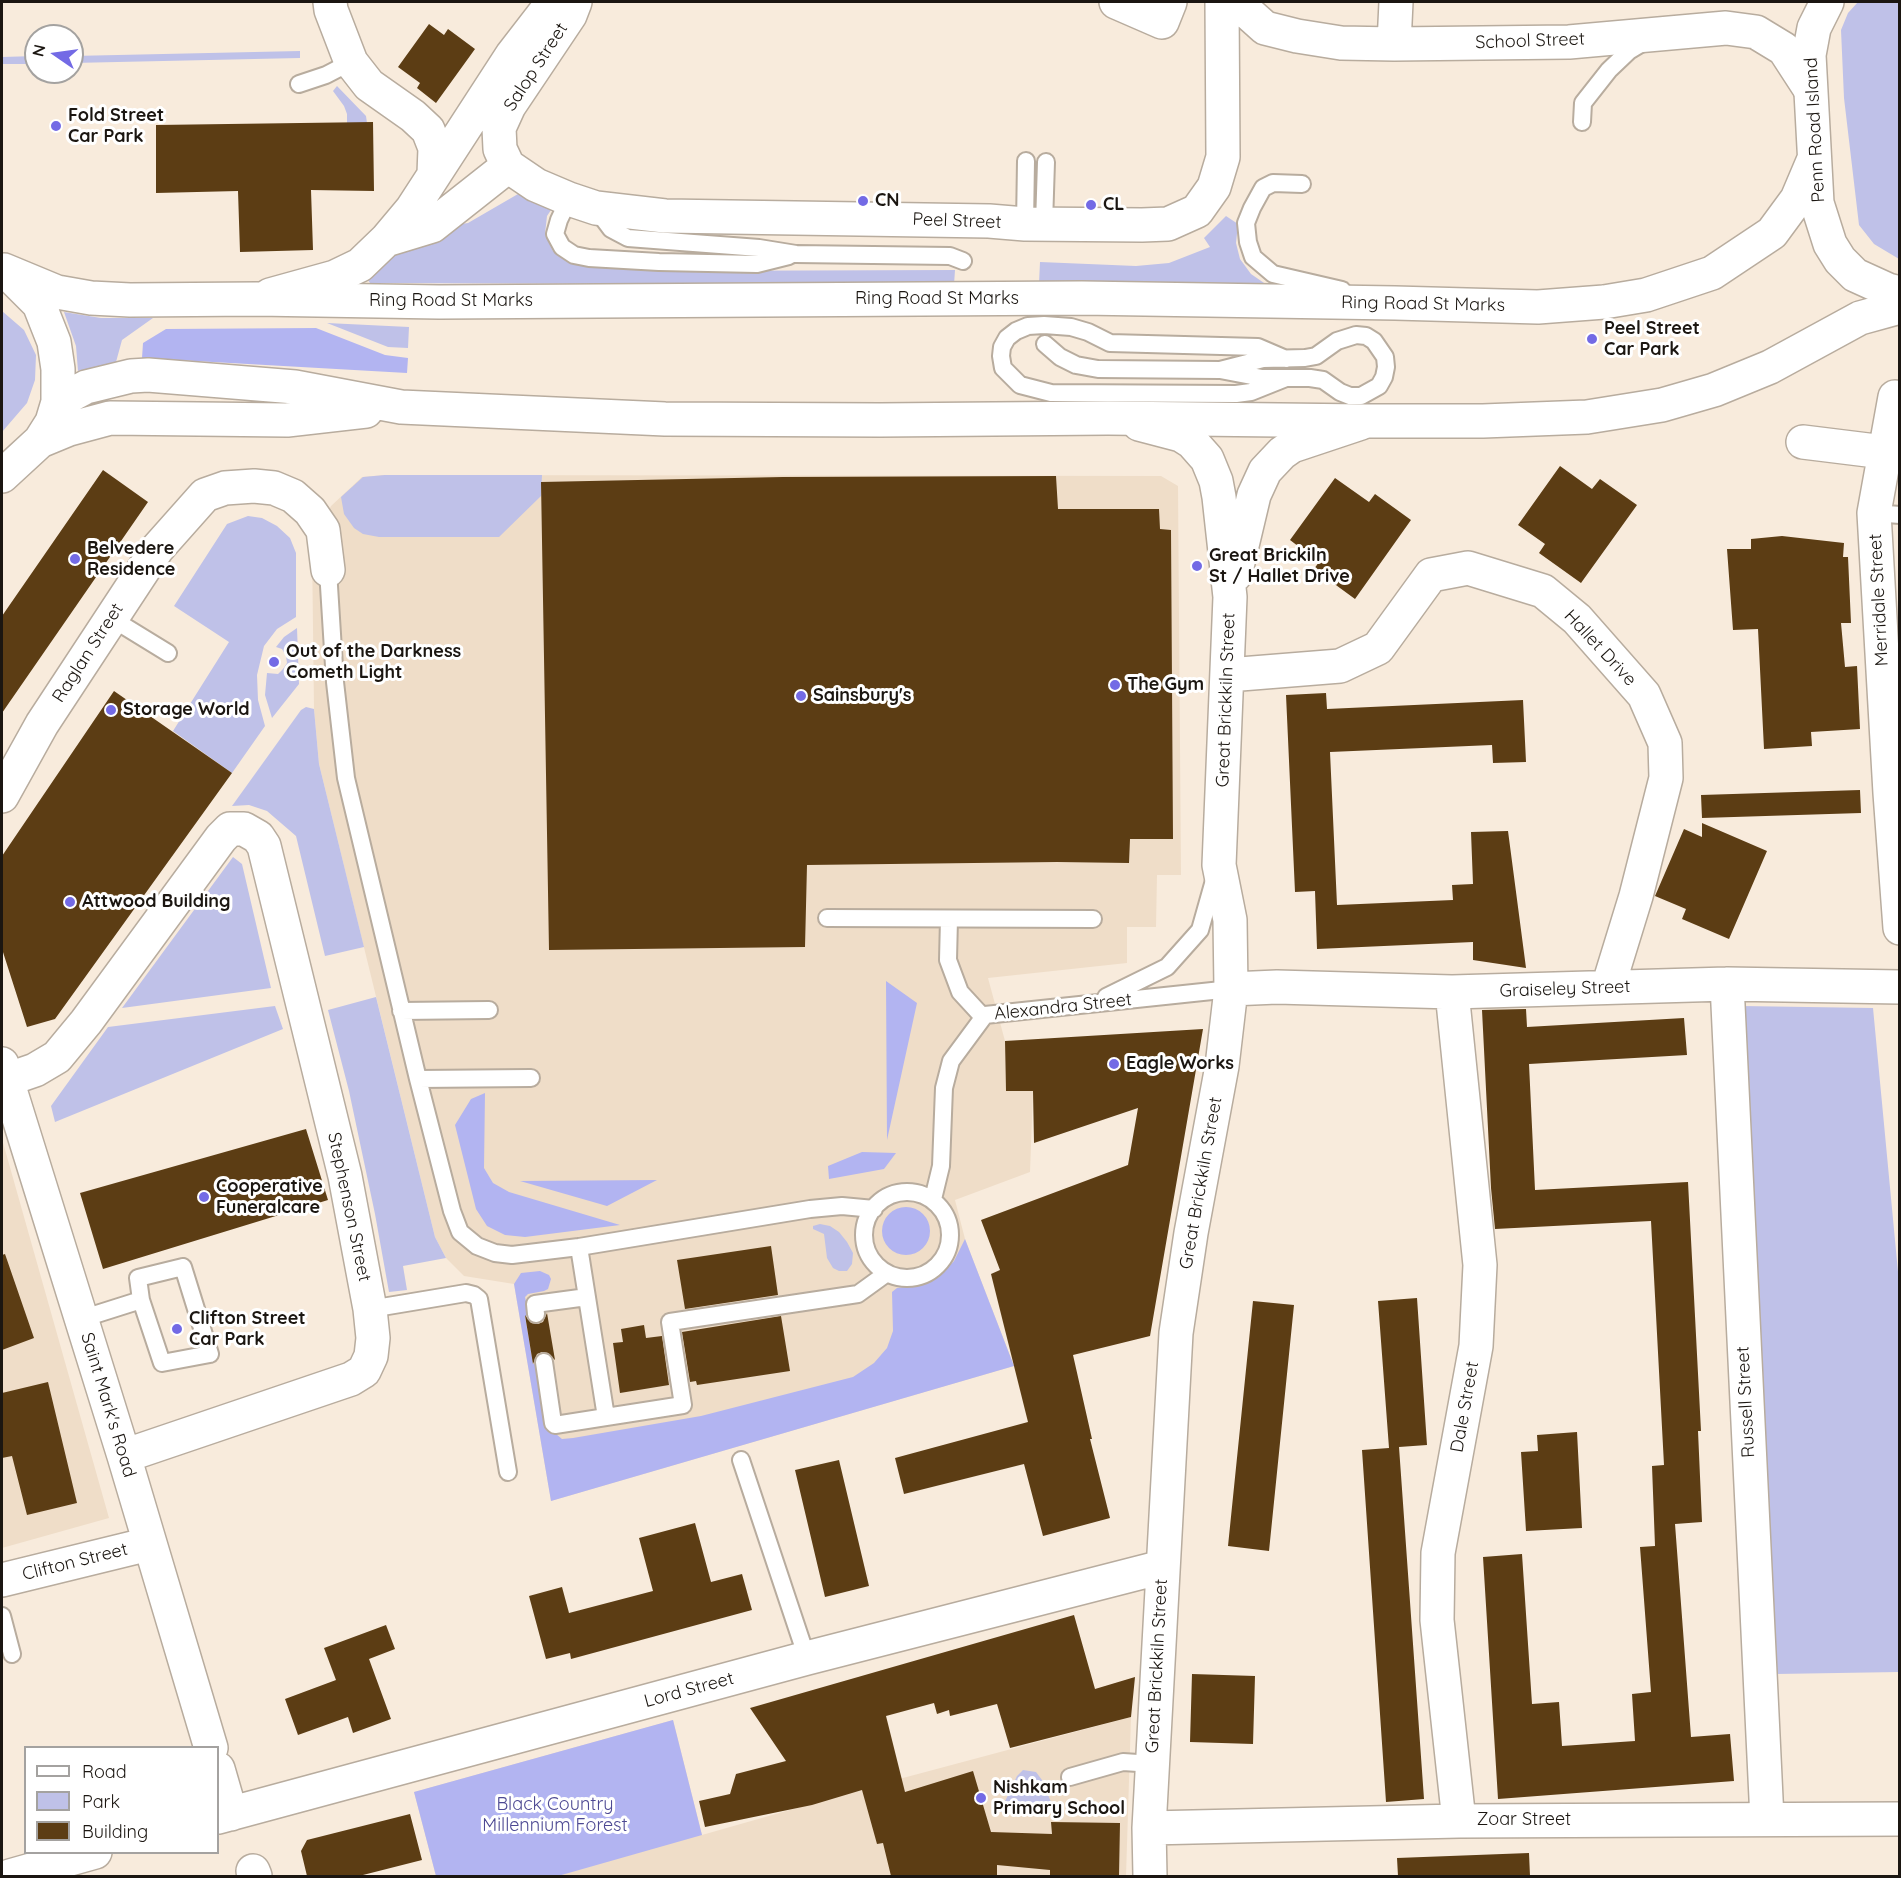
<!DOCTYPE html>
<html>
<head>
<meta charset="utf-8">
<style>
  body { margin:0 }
  #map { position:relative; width:1901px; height:1878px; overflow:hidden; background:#f8ebdc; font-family:Quicksand,sans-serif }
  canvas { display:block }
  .frame { position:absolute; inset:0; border:3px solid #1b1611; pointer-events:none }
  .legend { position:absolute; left:24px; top:1746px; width:195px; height:108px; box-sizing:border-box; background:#fff; border:2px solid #a4a2a0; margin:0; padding:8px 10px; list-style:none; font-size:18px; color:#1b1611 }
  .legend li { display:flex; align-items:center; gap:12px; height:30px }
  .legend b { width:30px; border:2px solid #a4a2a0 }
  .north { position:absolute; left:24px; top:24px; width:60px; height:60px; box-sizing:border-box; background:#fff; border:2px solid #a4a2a0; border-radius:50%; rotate:283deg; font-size:16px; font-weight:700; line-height:24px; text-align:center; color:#1b1611 }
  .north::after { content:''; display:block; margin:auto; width:21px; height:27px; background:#736ae5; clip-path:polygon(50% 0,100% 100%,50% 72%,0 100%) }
</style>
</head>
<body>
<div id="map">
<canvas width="1901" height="1878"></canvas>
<div class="frame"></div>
<ul class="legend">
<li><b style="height:8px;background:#fff"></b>Road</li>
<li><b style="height:16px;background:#bfc1e8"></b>Park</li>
<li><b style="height:16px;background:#5c3d14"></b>Building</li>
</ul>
<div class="north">N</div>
</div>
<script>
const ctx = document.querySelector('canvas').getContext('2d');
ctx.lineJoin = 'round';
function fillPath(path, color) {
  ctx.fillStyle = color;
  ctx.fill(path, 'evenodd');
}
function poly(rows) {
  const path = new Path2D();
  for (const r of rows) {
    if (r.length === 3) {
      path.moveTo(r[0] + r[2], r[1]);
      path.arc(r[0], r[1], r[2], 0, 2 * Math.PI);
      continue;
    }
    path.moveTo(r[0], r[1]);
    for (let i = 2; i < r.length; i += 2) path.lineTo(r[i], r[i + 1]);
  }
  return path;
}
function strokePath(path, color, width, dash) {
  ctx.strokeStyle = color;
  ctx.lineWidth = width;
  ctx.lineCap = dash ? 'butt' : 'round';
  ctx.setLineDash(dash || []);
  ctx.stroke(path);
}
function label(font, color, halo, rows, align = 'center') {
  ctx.font = font + ' Quicksand,sans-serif';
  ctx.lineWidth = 6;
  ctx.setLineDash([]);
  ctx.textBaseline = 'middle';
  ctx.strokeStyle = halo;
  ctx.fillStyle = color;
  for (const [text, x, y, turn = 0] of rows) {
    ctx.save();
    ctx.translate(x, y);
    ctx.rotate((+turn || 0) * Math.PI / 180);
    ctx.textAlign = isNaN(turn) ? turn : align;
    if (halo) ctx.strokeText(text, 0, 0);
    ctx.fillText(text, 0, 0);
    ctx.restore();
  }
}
fillPath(poly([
  [385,475,1161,476,1178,486,1181,875,1157,875,1156,927,1127,927,1127,963,988,978,1005,1041,1006,1091,1033,1091,1030,1172,955,1200,965,1239,1014,1366,551,1501,514,1284,464,1276,446,1258,435,1237,319,764,314,709,312,547,331,506,362,477],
  [2,1139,109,1518,2,1548],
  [1131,1717,1126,1876,436,1876,414,1792,673,1720,702,1835,888,1782]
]), '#efddc8');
fillPath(poly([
  [1858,2,1899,2,1899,259,1874,244,1859,225,1844,98,1841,30,1848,13],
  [300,51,300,58,72,63,72,56],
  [36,56,36,64,2,64,2,57],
  [337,86,366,116,367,123,347,123,347,114,344,106,333,91],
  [518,194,533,199,551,210,547,216,545,234,553,251,573,264,652,271,955,270,954,285,370,283,367,279,397,252,449,226,468,223],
  [1226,216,1238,224,1236,243,1240,259,1251,274,1267,285,1039,284,1040,262,1136,266,1169,263,1210,247,1204,238],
  [2,311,24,330,36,355,35,380,27,403,2,432],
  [64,312,101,318,153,318,122,340,116,362,78,371,76,346],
  [327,323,409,327,408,348,388,347],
  [385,475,542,475,541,496,499,537,379,537,363,534,354,528,344,514,341,497,363,477],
  [248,516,262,518,277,526,290,538,296,553,296,617,277,629,264,646,257,675,258,700,265,726,232,773,173,731,229,642,174,606,227,524],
  [297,628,299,684,272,718,265,695,267,673,278,674,283,669,287,663,286,656,282,649,276,647,284,637],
  [306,707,314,709,319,764,364,947,325,956,296,836,267,811,249,805,232,806,301,710],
  [233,857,242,864,271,988,122,1008],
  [376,997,435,1237,446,1258,403,1266,407,1290,389,1292,375,1214,349,1091,328,1010],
  [275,1006,283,1029,55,1122,51,1106,108,1027],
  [1741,1006,1873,1008,1900,1293,1899,1672,1776,1674],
  [820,1224,830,1226,839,1232,847,1242,853,1253,852,1264,847,1271,839,1271,833,1268,827,1258,824,1234,813,1229,813,1226],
  [1023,1770,1036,1772,1042,1780,1055,1812,1000,1812,1017,1776]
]), '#bfc1e8');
fillPath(poly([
  [316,328,385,355,408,358,407,373,142,358,143,343,166,329],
  [886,981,917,1003,887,1140],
  [485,1093,484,1168,493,1183,509,1192,620,1225,525,1237,505,1235,487,1226,476,1209,455,1125,471,1099],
  [862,1152,896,1153,884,1169,829,1179,828,1166],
  [657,1180,607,1206,520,1181],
  [906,1231,24],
  [965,1239,1014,1366,551,1501,514,1284,521,1273,540,1271,549,1275,551,1279,548,1289,544,1291,528,1294,525,1297,528,1310,532,1315,525,1316,533,1364,538,1363,550,1429,562,1439,573,1438,701,1416,853,1377,874,1363,887,1348,893,1331,892,1292,897,1288,920,1285,939,1277,954,1261],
  [673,1720,702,1835,558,1876,436,1876,414,1792]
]), '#b2b4f1');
fillPath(poly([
  [429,24,444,35,448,29,475,49,436,103,417,88,420,83,398,67],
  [373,122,374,191,311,190,313,250,240,252,238,191,156,193,156,125],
  [1560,466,1592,489,1600,479,1637,505,1581,583,1539,553,1545,544,1518,525],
  [103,470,148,502,2,713,2,616],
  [1056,476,1058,509,1159,509,1160,529,1171,530,1173,839,1130,839,1129,863,1057,862,807,865,805,947,549,950,541,482,783,477],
  [1335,478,1369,502,1375,494,1411,520,1355,599,1314,569,1319,562,1290,540],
  [1782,536,1844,543,1843,557,1848,557,1851,623,1841,623,1845,667,1857,666,1860,729,1811,732,1812,746,1764,749,1758,629,1733,630,1727,549,1751,549,1751,539],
  [114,691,232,773,55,1019,27,1027,2,949,2,856],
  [1326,693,1327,709,1523,700,1526,762,1493,763,1492,745,1330,752,1337,905,1453,900,1452,885,1473,884,1471,832,1508,831,1526,968,1473,960,1473,942,1317,949,1315,891,1295,892,1286,695],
  [1860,790,1861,813,1702,818,1701,795],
  [1702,823,1767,851,1729,939,1682,919,1686,909,1655,896,1684,829,1702,837],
  [1526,1009,1527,1027,1684,1018,1687,1055,1529,1064,1535,1190,1688,1182,1701,1431,1698,1431,1702,1522,1675,1524,1691,1737,1730,1734,1734,1781,1498,1799,1483,1557,1522,1554,1532,1704,1559,1702,1562,1746,1635,1741,1632,1694,1651,1692,1640,1547,1655,1546,1652,1466,1664,1465,1651,1221,1495,1229,1491,1188,1482,1010],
  [1203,1029,1150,1336,1073,1355,1092,1439,1090,1439,1110,1518,1043,1536,1024,1464,904,1494,895,1458,1028,1422,991,1274,1000,1270,981,1220,1128,1165,1138,1108,1034,1143,1033,1091,1006,1091,1005,1041],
  [306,1129,328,1200,103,1269,80,1193],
  [771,1246,778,1295,685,1309,677,1260],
  [5,1254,34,1338,2,1350,2,1255],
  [1417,1298,1427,1445,1399,1447,1424,1799,1386,1802,1362,1450,1389,1448,1378,1301],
  [1253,1301,1294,1305,1269,1551,1228,1546],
  [547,1313,555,1360,548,1353,542,1352,537,1354,533,1364,525,1315,531,1323,538,1324,543,1322],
  [781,1316,790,1371,697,1385,696,1381,690,1382,682,1332],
  [644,1325,646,1338,662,1336,669,1385,620,1393,613,1343,623,1342,621,1329],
  [48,1382,77,1503,27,1515,12,1456,2,1458,2,1393],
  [1577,1432,1582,1528,1526,1531,1521,1452,1538,1451,1537,1435],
  [839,1460,869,1586,825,1597,795,1470],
  [695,1523,711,1582,742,1574,752,1610,571,1659,570,1653,546,1659,529,1596,562,1587,569,1613,653,1591,639,1538],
  [1074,1615,1095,1689,1135,1677,1131,1717,1010,1748,997,1704,950,1716,949,1710,937,1714,934,1703,886,1716,905,1792,973,1771,991,1832,1052,1834,1051,1822,1120,1823,1119,1876,1050,1876,1050,1870,997,1865,997,1876,891,1876,883,1843,877,1844,862,1790,812,1805,705,1827,699,1801,730,1794,736,1774,786,1761,750,1708],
  [386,1625,395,1649,369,1659,391,1719,353,1733,348,1717,298,1735,285,1699,336,1680,324,1648],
  [1192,1674,1255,1676,1253,1744,1190,1742],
  [410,1814,422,1860,359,1876,307,1876,301,1851,307,1840],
  [1529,1853,1530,1876,1398,1876,1397,1858]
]), '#5c3d14');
const lane = poly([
  [299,84,326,75,351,62],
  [1582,122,1583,103,1609,70,1629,51,1644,42],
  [1302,184,1273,183,1263,188,1252,208,1246,223,1248,242,1253,257,1273,274,1342,290],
  [569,199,559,220,555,234,562,247,574,255,589,258,659,262,757,264,789,256],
  [596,209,611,229,628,238,759,248,796,254,950,256,963,261],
  [1025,224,1026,161],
  [1044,224,1046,162],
  [1045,344,1060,357,1076,365,1098,369,1220,370,1262,378,1310,378,1323,380,1340,392,1350,396,1361,396,1379,386,1384,377,1386,367,1385,357,1374,341,1366,336,1356,335,1337,341,1316,356,1305,358,1263,359,1220,370],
  [1286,378,1251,392,1236,394,1051,393,1020,385,1003,368,1001,356,1002,347,1007,338,1016,331,1028,326,1044,325,1071,327,1088,332,1110,343,1258,347,1286,359],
  [1874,513,1900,515],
  [328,570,335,682,346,778,418,1079,452,1211,460,1232,477,1246,495,1253,512,1255,579,1247,810,1209,842,1206,874,1209],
  [111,618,168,653],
  [827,918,1093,919],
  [949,919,948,960,960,992,983,1017],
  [1106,997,1167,967,1200,930,1215,877],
  [401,1011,489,1010],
  [418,1079,531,1078],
  [907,1235,43],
  [933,1199,941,1166,944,1088,951,1061,985,1015,1231,989],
  [579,1247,606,1417,683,1405,670,1322,858,1294,887,1273],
  [183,1267,210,1354,162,1363,141,1300,138,1278,183,1267],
  [370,1309,466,1293,474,1295,479,1299,508,1472],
  [536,1314,535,1304,587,1297],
  [81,1319,141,1300],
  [544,1362,553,1423,555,1425,606,1417],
  [741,1460,807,1658],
  [2,1616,12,1654],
  [1070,1777,1123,1762,1153,1764]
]);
const street = poly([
  [330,2,331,10,351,62,369,85,413,116,428,130,435,148,434,174],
  [575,2,570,15,509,106,499,128,500,149,508,166,536,185,569,199,596,208,665,216,989,221,1025,224,1142,225,1168,224,1197,211,1214,187,1223,157,1222,2],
  [1116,2,1162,22,1170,2],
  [1236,2,1265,28,1297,36,1341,43,1394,44,1569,42,1726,28,1756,32,1784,49,1810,89],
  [1394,44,1396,2],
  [386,240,432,226,508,166],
  [270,295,335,277,360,265,386,240,412,209,512,55,553,2],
  [1895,397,1874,513,1890,793,1900,928],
  [1139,424,1181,435,1192,442,1207,459,1216,481,1219,497,1230,597,1219,865,1230,920,1231,989,1222,1066,1191,1233,1176,1333,1149,1828,1150,1876],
  [1803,442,1884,452],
  [1235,575,1254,495,1265,471,1282,453,1292,446,1361,423],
  [1228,675,1340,666,1378,648,1431,575,1468,568,1543,591,1577,619,1644,695,1665,743,1666,778,1636,896,1608,987],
  [2,796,42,724,157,549,205,495,225,488,254,486,274,488,293,496,310,511,323,530,328,570],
  [1727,984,1767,1819],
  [1231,989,1277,987,1452,992,1727,984,1900,987],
  [1452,992,1480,1265,1476,1346,1438,1553,1437,1620,1459,1821],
  [2,1064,124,1456,211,1748],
  [6,1080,35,1070,57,1057,86,1022,221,838,230,829,244,829,258,837,264,846,345,1176,370,1309,373,1338,371,1356,364,1371,351,1379,124,1456],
  [2,1580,149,1544],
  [218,1769,231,1814],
  [218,1817,807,1658,1162,1567],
  [1149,1828,1459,1821,1900,1819],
  [253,1871,255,1876],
  [10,1876,95,1852]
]);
const highway = poly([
  [1827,2,1814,28,1809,55,1817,203,1830,244,1840,260,1855,275,1888,290,1900,293],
  [4,270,57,292,91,298,130,300,257,299,439,302,1082,298,1395,303,1538,307,1604,302,1646,295,1712,273,1772,233,1797,199,1814,159],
  [58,402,86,387,131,376,148,375,295,387,401,407,665,419,880,420,1108,418,1365,421,1483,421,1587,417,1662,405,1714,390,1770,367,1860,318,1900,307],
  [40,441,69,429,110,418,287,420,366,411],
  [2,476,40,441,52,422,58,402,58,369,54,342,39,304,12,277]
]);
strokePath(lane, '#b8ac9e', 20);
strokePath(street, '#b8ac9e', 36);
strokePath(highway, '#b8ac9e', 36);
strokePath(lane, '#fff', 16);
strokePath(street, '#fff', 33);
strokePath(highway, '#fff', 33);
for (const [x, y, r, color] of [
  [56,126,6,"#736ae5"],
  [863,201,6,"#736ae5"],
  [1091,205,6,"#736ae5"],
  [1592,339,6,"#736ae5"],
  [75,559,6,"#736ae5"],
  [1197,566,6,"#736ae5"],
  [274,662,6,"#736ae5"],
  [1115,685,6,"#736ae5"],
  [801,696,6,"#736ae5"],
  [111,710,6,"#736ae5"],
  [70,902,6,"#736ae5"],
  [1114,1064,6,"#736ae5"],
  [204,1197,6,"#736ae5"],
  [177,1329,6,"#736ae5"],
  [981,1798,6,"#736ae5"]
]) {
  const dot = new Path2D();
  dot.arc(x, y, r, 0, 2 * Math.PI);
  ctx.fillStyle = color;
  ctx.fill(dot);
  strokePath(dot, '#fff', 2);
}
label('18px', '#1b1611', '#fff', [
  ["School Street",1530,41,-2],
  ["Salop Street",536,67,-57],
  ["Penn Road Island",1815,130,-93],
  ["Peel Street",957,221,2],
  ["Ring Road St Marks",937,299],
  ["Ring Road St Marks",451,301],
  ["Ring Road St Marks",1423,304,1],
  ["Merridale Street",1879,600,-93],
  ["Hallet Drive",1600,648,47],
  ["Raglan Street",88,653,-57],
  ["Great Brickkiln Street",1226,700,-88],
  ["Graiseley Street",1565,989,-2],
  ["Alexandra Street",1063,1007,-6],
  ["Great Brickkiln Street",1201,1183,-80],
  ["Stephenson Street",349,1207,78],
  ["Russell Street",1746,1402,-93],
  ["Saint Mark's Road",108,1405,73],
  ["Dale Street",1465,1407,-80],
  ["Clifton Street",75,1562,-14],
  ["Great Brickkiln Street",1157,1666,-87],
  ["Lord Street",689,1690,-15],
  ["Zoar Street",1524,1820]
]);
label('bold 18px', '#1b1611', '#fff', [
  ["Fold Street",68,116],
  ["Car Park",68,137],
  ["CN",875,201],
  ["CL",1103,205],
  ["Peel Street",1604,329],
  ["Car Park",1604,350],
  ["Belvedere",87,549],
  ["Residence",87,570],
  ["Great Brickiln",1209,556],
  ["St / Hallet Drive",1209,577],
  ["Out of the Darkness",286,652],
  ["Cometh Light",286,673],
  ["The Gym",1127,685],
  ["Sainsbury's",813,696],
  ["Storage World",123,710],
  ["Attwood Building",82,902],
  ["Eagle Works",1126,1064],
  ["Cooperative",216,1187],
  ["Funeralcare",216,1208],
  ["Clifton Street",189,1319],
  ["Car Park",189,1340],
  ["Nishkam",993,1788],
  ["Primary School",993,1809]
], 'left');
label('18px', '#4d4993', '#fff', [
  ["Black Country",555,1805],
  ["Millennium Forest",555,1826]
]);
</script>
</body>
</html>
